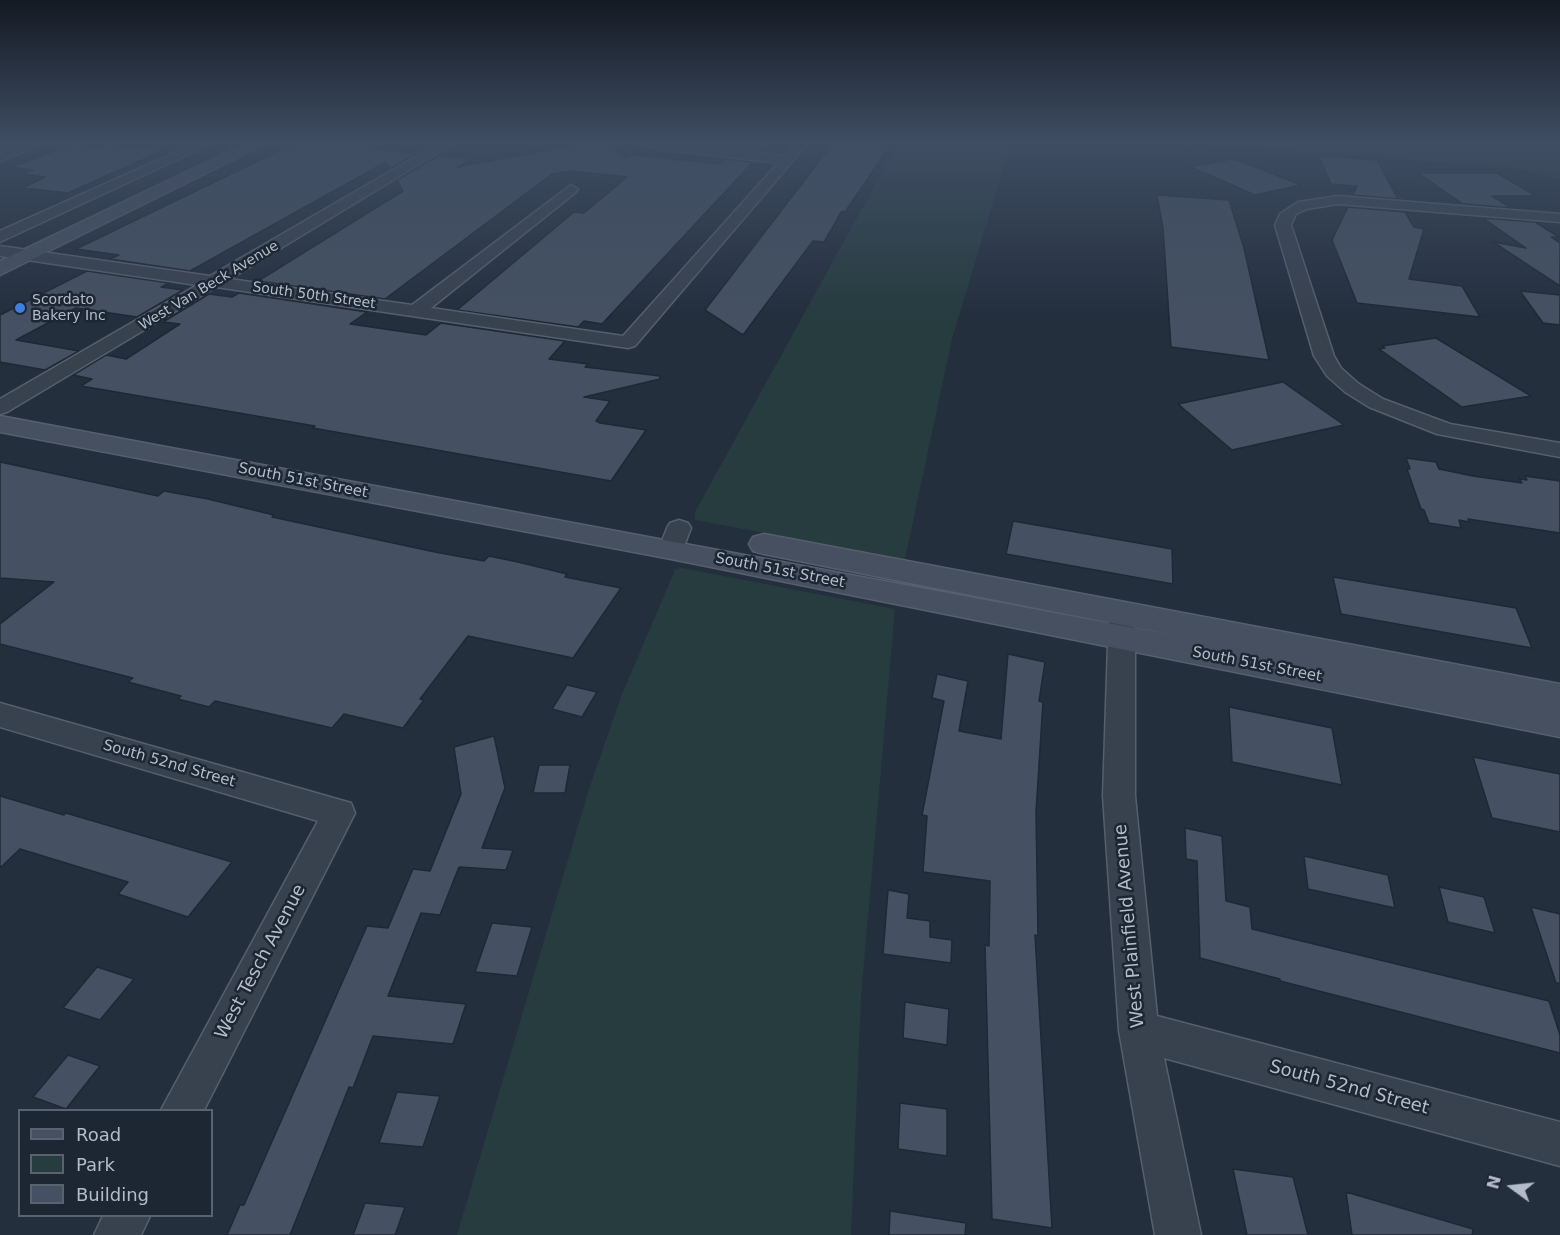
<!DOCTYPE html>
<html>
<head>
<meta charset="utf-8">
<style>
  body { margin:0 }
  #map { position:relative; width:1560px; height:1235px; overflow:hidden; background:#242f3e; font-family:"DejaVu Sans",sans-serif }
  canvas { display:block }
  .legend { position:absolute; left:18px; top:1109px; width:195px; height:108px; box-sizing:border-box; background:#1d2633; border:2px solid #59626f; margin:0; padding:8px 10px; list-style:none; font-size:18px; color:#b4bcc9 }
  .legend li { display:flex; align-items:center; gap:12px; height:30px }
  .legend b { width:30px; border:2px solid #59626f }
  .north { position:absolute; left:1482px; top:1157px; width:60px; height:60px; -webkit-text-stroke:4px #1d2633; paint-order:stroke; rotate:285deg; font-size:16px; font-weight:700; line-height:24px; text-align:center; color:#b4bcc9 }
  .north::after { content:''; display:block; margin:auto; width:21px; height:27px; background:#b4bcc9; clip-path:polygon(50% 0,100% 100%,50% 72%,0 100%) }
</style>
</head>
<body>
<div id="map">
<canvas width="1560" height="1235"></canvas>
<ul class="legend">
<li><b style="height:8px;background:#465061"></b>Road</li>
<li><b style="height:16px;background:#263c3f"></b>Park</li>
<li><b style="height:16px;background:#455162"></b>Building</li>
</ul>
<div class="north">N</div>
</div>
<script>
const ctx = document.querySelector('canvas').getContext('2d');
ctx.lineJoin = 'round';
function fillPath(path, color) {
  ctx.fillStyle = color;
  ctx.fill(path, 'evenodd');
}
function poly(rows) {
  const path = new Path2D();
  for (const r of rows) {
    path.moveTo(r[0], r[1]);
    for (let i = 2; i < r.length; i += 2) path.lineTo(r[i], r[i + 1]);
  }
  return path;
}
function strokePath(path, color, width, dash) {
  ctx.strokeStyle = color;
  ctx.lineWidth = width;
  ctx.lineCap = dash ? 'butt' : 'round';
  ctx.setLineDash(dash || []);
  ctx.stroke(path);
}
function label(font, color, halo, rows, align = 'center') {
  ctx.font = font + ' "DejaVu Sans",sans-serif';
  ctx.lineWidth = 5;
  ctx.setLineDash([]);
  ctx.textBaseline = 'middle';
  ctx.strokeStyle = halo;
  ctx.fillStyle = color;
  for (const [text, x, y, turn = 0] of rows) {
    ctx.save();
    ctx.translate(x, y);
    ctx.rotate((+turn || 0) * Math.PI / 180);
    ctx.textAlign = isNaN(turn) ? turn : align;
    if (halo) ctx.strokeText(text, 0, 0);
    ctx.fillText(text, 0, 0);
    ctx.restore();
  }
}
fillPath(poly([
  [898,143,1011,143,952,339,905,559,695,520,695,512],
  [1159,143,1560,143,1560,180,1521,169,1298,151],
  [682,568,895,609,861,997,851,1235,457,1235,588,792,622,694,675,570]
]), '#263c3f');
const building = poly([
  [295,143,380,143,371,148,417,153,390,169,386,162,190,271,110,259,119,255,76,249,295,143],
  [585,143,604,143,626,158,631,155,720,164,725,159,753,162,602,324,584,321,578,327,457,310,574,212,584,213,627,177,570,171,552,174,385,299,258,281,403,191,397,180,438,156,471,159,458,167,585,143],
  [741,143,771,143,764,151,736,148,741,143],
  [833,143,892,143,845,212,842,211,824,242,813,241,743,335,705,310,833,143],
  [72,144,99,147,107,144,164,150,68,193,23,188,45,177,22,174,33,170,12,167,72,144],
  [1319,156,1377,160,1398,199,1353,195,1357,186,1331,184,1319,156],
  [1232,159,1243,162,1301,185,1255,195,1191,167,1232,159],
  [1418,173,1497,173,1536,196,1492,196,1511,208,1463,204,1418,173],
  [1157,195,1229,200,1244,248,1269,360,1171,347,1163,228,1157,195],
  [1348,207,1405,212,1414,227,1424,229,1409,279,1462,286,1480,317,1357,303,1332,240,1348,207],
  [1483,218,1535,222,1559,237,1551,237,1560,243,1560,286,1493,242,1526,248,1483,218],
  [87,271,169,283,161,287,183,290,137,317,76,308,16,340,79,351,45,370,0,362,0,315,87,271],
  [1520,291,1560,295,1560,325,1543,323,1520,291],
  [239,293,367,312,350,324,426,335,441,323,565,341,549,359,588,364,585,367,660,376,660,379,584,397,610,401,596,421,600,423,646,430,611,481,313,428,315,426,81,386,92,379,73,375,106,355,126,359,180,324,163,322,209,294,232,297,239,293],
  [1436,338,1531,396,1462,407,1379,349,1385,348,1382,346,1436,338],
  [1283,382,1344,425,1232,450,1178,404,1283,382],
  [1406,458,1436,462,1439,469,1473,476,1522,483,1519,479,1527,480,1525,476,1560,481,1560,533,1468,519,1469,522,1459,520,1461,528,1429,523,1424,510,1421,509,1407,469,1410,469,1406,458],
  [0,462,158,496,164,491,208,499,274,515,272,517,435,552,484,561,489,556,518,562,567,574,565,577,621,588,573,658,468,636,420,699,424,700,403,728,344,714,332,728,215,701,209,707,178,699,181,696,128,682,133,678,0,644,0,624,54,582,0,578,0,462],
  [1013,521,1172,549,1173,584,1006,554,1013,521],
  [1333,577,1516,608,1532,648,1341,614,1333,577],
  [1008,654,1045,662,1039,701,1043,702,1036,812,1038,936,1035,935,1052,1228,992,1219,985,945,989,946,990,881,923,872,927,816,922,815,944,701,932,698,937,674,968,681,959,731,1001,739,1008,654],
  [567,685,597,692,582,717,552,709,567,685],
  [1229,707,1332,728,1342,785,1232,762,1229,707],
  [494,736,505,788,482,848,513,850,506,870,459,867,440,915,421,913,388,996,466,1004,453,1044,373,1036,353,1088,349,1087,290,1235,227,1235,240,1205,244,1205,367,926,388,928,413,869,430,871,461,794,454,747,494,736],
  [1473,757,1560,774,1560,832,1492,818,1473,757],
  [539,765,570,765,565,793,533,793,539,765],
  [0,796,64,815,66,813,232,862,188,917,118,894,128,882,20,849,0,868,0,796],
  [1185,828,1222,836,1226,901,1250,907,1252,929,1549,1001,1560,1035,1560,1053,1280,981,1280,979,1200,958,1197,861,1186,859,1185,828],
  [1304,856,1388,875,1395,908,1308,889,1304,856],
  [1439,887,1484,897,1495,933,1448,922,1439,887],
  [888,890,909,894,907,918,930,921,930,937,952,940,951,963,883,954,888,890],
  [1531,907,1560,914,1560,983,1556,983,1531,907],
  [492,923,532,927,517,976,475,972,492,923],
  [97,967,134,979,100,1020,63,1008,97,967],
  [905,1002,949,1009,947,1045,903,1038,905,1002],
  [68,1055,100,1066,66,1109,33,1097,68,1055],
  [397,1092,440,1096,423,1147,379,1143,397,1092],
  [900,1103,947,1109,947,1156,898,1149,900,1103],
  [1233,1169,1293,1177,1308,1235,1247,1235,1233,1169],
  [1346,1192,1473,1229,1472,1235,1352,1235,1346,1192],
  [365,1203,405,1207,395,1235,353,1235,365,1203],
  [890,1211,966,1223,965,1235,889,1235,890,1211]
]);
fillPath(building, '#455162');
strokePath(building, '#1f2835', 1.5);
const street = poly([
  [26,143,44,143,0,161,0,153,26,143],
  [196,143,213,143,0,242,0,231,196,143],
  [439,143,454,143,230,279,412,305,571,185,578,189,576,192,431,308,623,336,778,163,642,147,636,143,677,143,784,156,795,143,808,143,635,346,628,348,216,287,7,412,0,414,0,399,197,285,0,256,0,246,210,276,439,143],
  [1338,196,1560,214,1560,222,1338,204,1307,209,1296,214,1291,225,1334,356,1341,368,1359,384,1383,399,1450,424,1560,443,1560,457,1437,434,1369,407,1345,392,1327,376,1314,356,1275,225,1280,214,1298,202,1338,196],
  [679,520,688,523,691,528,683,549,680,555,671,557,662,555,659,549,667,528,670,523,679,520],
  [1122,605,1132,607,1135,614,1135,796,1157,1016,1560,1122,1560,1166,1164,1058,1201,1235,1155,1235,1119,1031,1103,796,1109,614,1112,607,1122,605],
  [0,703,351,803,355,813,204,1110,161,1110,318,821,0,727,0,703],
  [103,1216,150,1216,141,1235,94,1235,103,1216]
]);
const secondary = poly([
  [247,143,267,143,0,275,0,261,247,143],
  [0,416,1183,637,764,554,753,551,749,544,753,537,764,534,1560,684,1560,737,671,559,0,432,0,416]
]);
strokePath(street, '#565f6c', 3);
strokePath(secondary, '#565f6c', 3);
fillPath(street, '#38414e');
fillPath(secondary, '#465061');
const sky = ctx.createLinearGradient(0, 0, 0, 316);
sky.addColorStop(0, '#141a22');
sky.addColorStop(0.45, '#3f4d63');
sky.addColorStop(1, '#3f4d6300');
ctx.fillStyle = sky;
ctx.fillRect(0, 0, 1560, 316);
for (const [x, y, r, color] of [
  [20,308,6,"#3f7fe0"]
]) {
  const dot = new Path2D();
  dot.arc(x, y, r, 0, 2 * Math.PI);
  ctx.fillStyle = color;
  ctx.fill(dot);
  strokePath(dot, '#1d2633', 2);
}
label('14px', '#b4bcc9', '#1d2633', [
  ["West Van Beck Avenue",209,286,-31],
  ["South 50th Street",314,296,8]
]);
label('14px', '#b4bcc9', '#1d2633', [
  ["Scordato",32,300],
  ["Bakery Inc",32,316]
], 'left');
label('15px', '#b4bcc9', '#1d2633', [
  ["South 51st Street",303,481,11],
  ["South 51st Street",780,571,11],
  ["South 51st Street",1257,665,11],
  ["South 52nd Street",169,764,16]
]);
label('18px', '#b4bcc9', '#1d2633', [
  ["West Plainfield Avenue",1130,926,-95],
  ["West Tesch Avenue",261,962,-62],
  ["South 52nd Street",1349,1088,15]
]);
</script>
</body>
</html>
